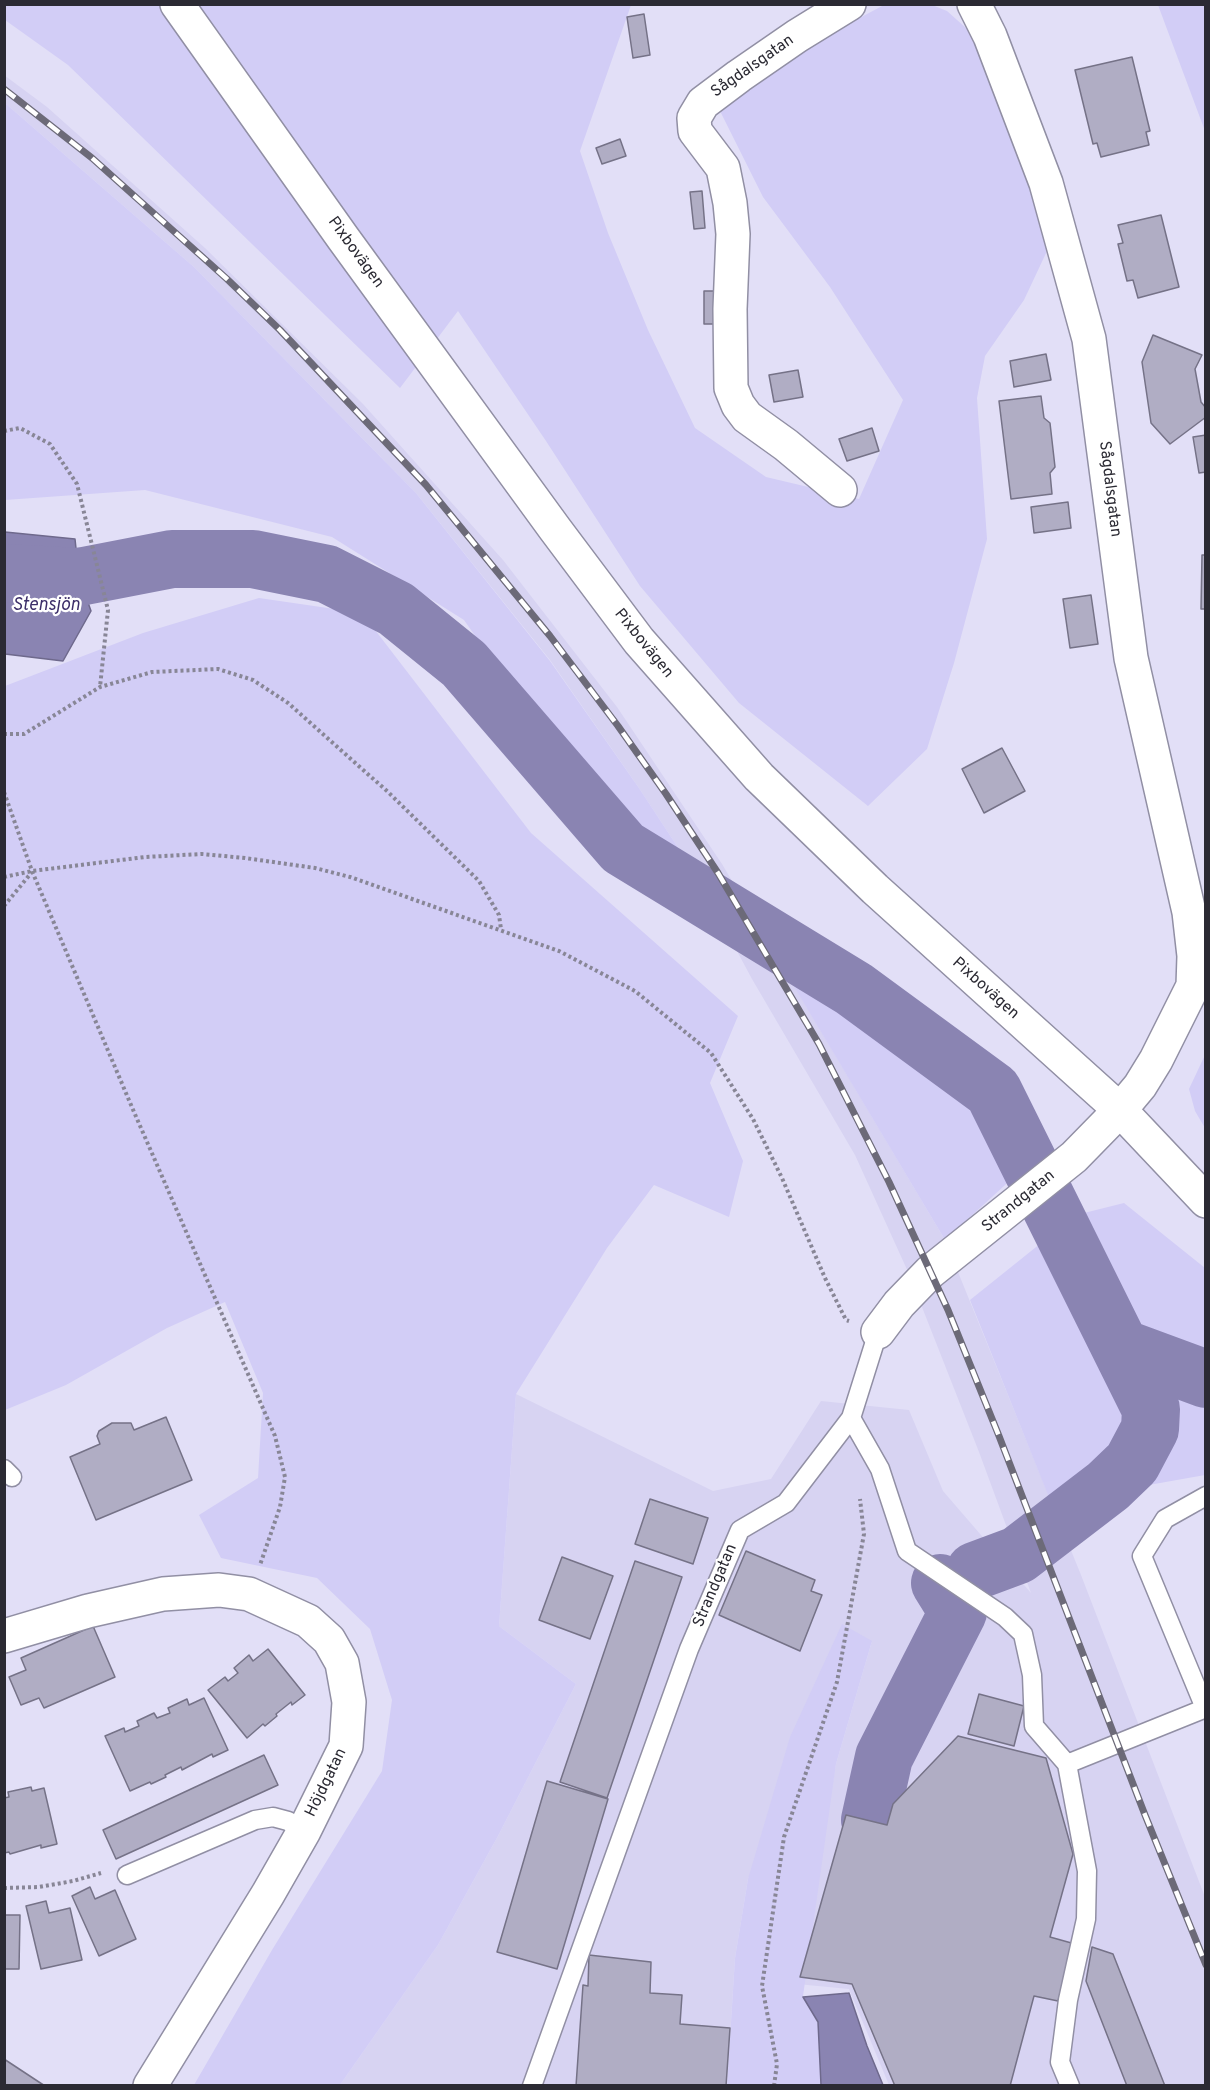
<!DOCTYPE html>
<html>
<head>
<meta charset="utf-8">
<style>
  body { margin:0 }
  #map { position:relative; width:1210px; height:2090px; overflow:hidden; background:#e2dff7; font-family:Overpass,sans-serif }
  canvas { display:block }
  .frame { position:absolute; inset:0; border:6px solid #2b2a33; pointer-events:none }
</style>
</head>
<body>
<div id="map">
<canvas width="1210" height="2090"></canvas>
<div class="frame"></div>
</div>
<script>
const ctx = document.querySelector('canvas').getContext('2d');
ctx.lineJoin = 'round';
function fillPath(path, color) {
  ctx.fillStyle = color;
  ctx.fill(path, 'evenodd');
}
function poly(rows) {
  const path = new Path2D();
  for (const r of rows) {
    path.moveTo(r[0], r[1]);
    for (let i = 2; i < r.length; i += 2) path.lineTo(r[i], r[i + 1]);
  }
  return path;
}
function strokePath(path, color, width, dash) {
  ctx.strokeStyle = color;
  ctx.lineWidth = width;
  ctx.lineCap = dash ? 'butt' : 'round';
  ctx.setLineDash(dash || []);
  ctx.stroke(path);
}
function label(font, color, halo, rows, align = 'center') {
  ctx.font = font + ' Overpass,sans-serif';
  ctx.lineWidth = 4.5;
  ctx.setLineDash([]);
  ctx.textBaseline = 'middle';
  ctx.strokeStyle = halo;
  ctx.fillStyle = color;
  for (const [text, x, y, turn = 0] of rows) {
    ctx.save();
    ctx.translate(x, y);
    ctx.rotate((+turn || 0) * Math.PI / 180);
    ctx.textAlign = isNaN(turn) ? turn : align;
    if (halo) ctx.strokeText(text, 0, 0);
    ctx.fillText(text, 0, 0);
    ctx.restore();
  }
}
fillPath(poly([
  [4,75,47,107,205,248,363,404,503,560,617,707,722,864,945,1240,1081,1575,1205,1897,1205,2085,889,2085,849,1989,797,1984,836,1764,872,1641,748,1879,735,1958,727,2085,340,2085,438,1945,498,1836,576,1684,499,1626,516,1394,713,1491,771,1479,821,1401,909,1410,943,1491,1031,1593,979,1452,909,1274,855,1155,752,979,696,875,639,788,550,660,416,493,194,267,5,103]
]), '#d7d3f2');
fillPath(poly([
  [5,4,631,5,580,151,608,233,648,330,695,428,766,477,859,499,903,400,830,287,763,197,720,111,771,65,884,5,932,5,947,11,985,45,1017,144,1047,251,1024,300,985,356,977,398,987,539,954,663,927,749,868,806,739,703,640,586,546,441,458,311,400,388,68,65,5,20],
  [1158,5,1205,5,1205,131],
  [5,103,194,267,416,493,550,661,639,788,696,875,624,834,558,754,464,620,332,537,145,490,5,500],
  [259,598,362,613,531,833,738,1016,710,1083,743,1161,729,1217,654,1185,607,1248,516,1394,499,1626,576,1684,498,1836,438,1945,340,2085,194,2085,272,1950,382,1771,392,1700,370,1629,317,1578,221,1558,199,1515,258,1478,263,1393,225,1302,167,1328,66,1385,5,1410,5,686,143,633],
  [780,963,856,1006,970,1104,1016,1175,945,1240],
  [1205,1055,1205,1128,1195,1111,1189,1089],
  [1124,1203,1205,1268,1205,1475,1132,1488,1064,1535,970,1300,1076,1215],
  [842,1624,872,1641,836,1764,803,1996,818,2022,821,2085,727,2086,735,1958,748,1879,790,1737]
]), '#d2cdf6');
const water = poly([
  [5,532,75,539,79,577,91,611,63,661,5,654,5,532],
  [849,1993,867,2046,883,2085,821,2085,818,2022,803,1997,849,1993]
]);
fillPath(water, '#8a84b2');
strokePath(water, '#6e698c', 1.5);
strokePath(poly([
  [4,573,79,577,172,559,253,559,327,574,396,609,464,664,623,848,854,989,993,1091,1151,1409,1150,1429,1132,1463,1108,1486,1018,1555,975,1571],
  [1122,1348,1206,1379],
  [870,1820,884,1757,958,1612,940,1583]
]), '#8a84b2', 58);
const building = poly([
  [644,14,650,55,633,58,627,17,644,14],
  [1132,57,1150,131,1146,132,1149,145,1101,157,1097,143,1093,144,1075,70,1132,57],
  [620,139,626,156,602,164,596,148,620,139],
  [702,191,705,228,694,229,690,192,702,191],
  [1161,215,1179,287,1138,298,1133,280,1127,281,1118,244,1123,243,1118,225,1161,215],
  [704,291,726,291,726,324,704,324,704,291],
  [1153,335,1202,355,1195,369,1201,402,1206,408,1206,417,1170,444,1151,423,1142,362,1153,335],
  [1046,354,1051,380,1014,387,1010,361,1046,354],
  [798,370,803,397,774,402,769,375,798,370],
  [1041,396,1044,418,1050,423,1055,467,1050,473,1052,494,1011,499,999,401,1041,396],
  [872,428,879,451,847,461,839,439,872,428],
  [1206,435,1206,472,1199,473,1193,437,1206,435],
  [1068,502,1071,528,1034,533,1031,507,1068,502],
  [1202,555,1206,555,1206,609,1201,609,1202,555],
  [1091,595,1098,644,1070,648,1063,599,1091,595],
  [1002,748,1025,791,984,813,962,769,1002,748],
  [166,1417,192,1480,96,1520,70,1457,100,1444,97,1436,99,1431,112,1423,131,1423,134,1430,166,1417],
  [650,1499,708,1518,693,1564,635,1544,650,1499],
  [746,1551,815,1580,811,1591,822,1595,800,1651,719,1615,746,1551],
  [562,1557,613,1576,590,1639,539,1620,562,1557],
  [635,1561,682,1577,607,1798,560,1782,635,1561],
  [93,1626,115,1677,44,1708,39,1698,21,1705,9,1677,26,1670,21,1658,93,1626],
  [268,1649,305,1695,292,1705,291,1702,276,1714,277,1716,265,1726,263,1724,247,1738,208,1690,225,1677,228,1681,238,1673,234,1668,249,1655,253,1661,268,1649],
  [979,1694,1024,1706,1014,1746,968,1734,979,1694],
  [204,1698,228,1750,213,1757,212,1754,182,1770,181,1767,165,1775,166,1777,151,1784,150,1782,130,1791,105,1736,124,1728,125,1732,139,1726,137,1721,154,1713,157,1718,170,1713,168,1708,187,1699,189,1705,204,1698],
  [958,1736,1046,1758,1073,1854,1050,1937,1075,1944,1058,2001,1034,1996,1010,2086,895,2086,852,1984,800,1977,846,1815,887,1825,893,1804,958,1736],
  [264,1755,278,1785,116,1859,103,1830,264,1755],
  [547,1781,608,1799,557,1969,497,1952,547,1781],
  [31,1787,32,1791,44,1788,57,1844,41,1848,41,1845,10,1854,9,1852,4,1853,4,1798,9,1797,8,1792,31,1787],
  [90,1887,95,1899,115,1890,136,1939,99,1956,72,1896,90,1887],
  [46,1901,49,1913,70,1908,82,1960,41,1969,26,1906,46,1901],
  [4,1915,20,1915,19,1969,4,1969,4,1915],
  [1092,1947,1113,1954,1165,2086,1127,2086,1086,1981,1092,1947],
  [589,1955,651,1962,650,1993,682,1995,680,2024,730,2028,726,2086,576,2086,583,1985,588,1986,589,1955],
  [4,2059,45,2086,4,2086,4,2059]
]);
fillPath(building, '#b0adc4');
strokePath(building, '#757287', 1.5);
const service = poly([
  [851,1418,880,1469,907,1551,1005,1617,1023,1634,1032,1675,1034,1726,1067,1764,1206,1708],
  [4,1469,12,1477],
  [1205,1708,1142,1556,1165,1519,1206,1496],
  [1067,1764,1087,1871,1086,1919,1068,2000,1060,2062,1070,2086],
  [127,1875,255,1820,273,1817,288,1821,304,1831],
  [532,2086,689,1649,740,1530,786,1503,851,1418,878,1332]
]);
const minor = poly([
  [840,490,786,445,747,417,738,405,731,388,730,309,733,234,730,203,723,168,695,131,694,118,703,103,739,76,797,36,849,4],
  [878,1332,899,1304,930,1272,1074,1157,1120,1110,1140,1086,1156,1060,1193,986,1194,956,1189,912,1131,658,1089,339,1046,183,990,36,974,4],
  [4,1636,88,1611,163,1594,219,1590,249,1594,308,1621,329,1640,342,1663,349,1702,346,1746,304,1831,268,1894,150,2086]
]);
const tertiary = poly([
  [177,4,343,238,555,529,639,641,759,777,875,889,1120,1110,1206,1201]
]);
strokePath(service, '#918fa4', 21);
strokePath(minor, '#918fa4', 36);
strokePath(tertiary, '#918fa4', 36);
strokePath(poly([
  [4,431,20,428,50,444,77,484,108,610,100,687],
  [4,734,24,734,100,687,152,672,218,669,253,680,288,703,388,792,479,881,499,915,501,929],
  [4,792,32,871,134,1112,275,1436,285,1477,280,1507,260,1565],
  [4,877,32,871,145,857,202,854,245,858,315,868,350,877,559,951,635,991,711,1053,753,1119,782,1178,825,1278,846,1320,849,1321],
  [4,906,32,872],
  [4,1888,39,1887,73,1881,101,1873],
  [774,2086,777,2064,762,1986,784,1837,837,1682,864,1534,860,1499]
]), '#888696', 4, [3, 3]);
strokePath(service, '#fff', 18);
strokePath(minor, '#fff', 33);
strokePath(tertiary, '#fff', 33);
const rail = poly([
  [4,89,92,158,227,279,280,330,426,485,550,636,618,726,666,794,718,873,819,1044,889,1182,948,1310,999,1436,1145,1815,1206,1965]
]);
strokePath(rail, '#6c6a78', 7);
strokePath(rail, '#fff', 4.5, [14]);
label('16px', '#2b2a33', '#fff', [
  ["Sågdalsgatan",753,67,-35],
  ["Pixbovägen",355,253,54],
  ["Sågdalsgatan",1109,489,83],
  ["Pixbovägen",643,644,51],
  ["Pixbovägen",985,989,42],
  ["Strandgatan",1019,1202,-39],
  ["Strandgatan",716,1586,-67],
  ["Höjdgatan",327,1783,-64]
]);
label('italic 18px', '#3c2e69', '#fff', [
  ["Stensjön",46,606]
]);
</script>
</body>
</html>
